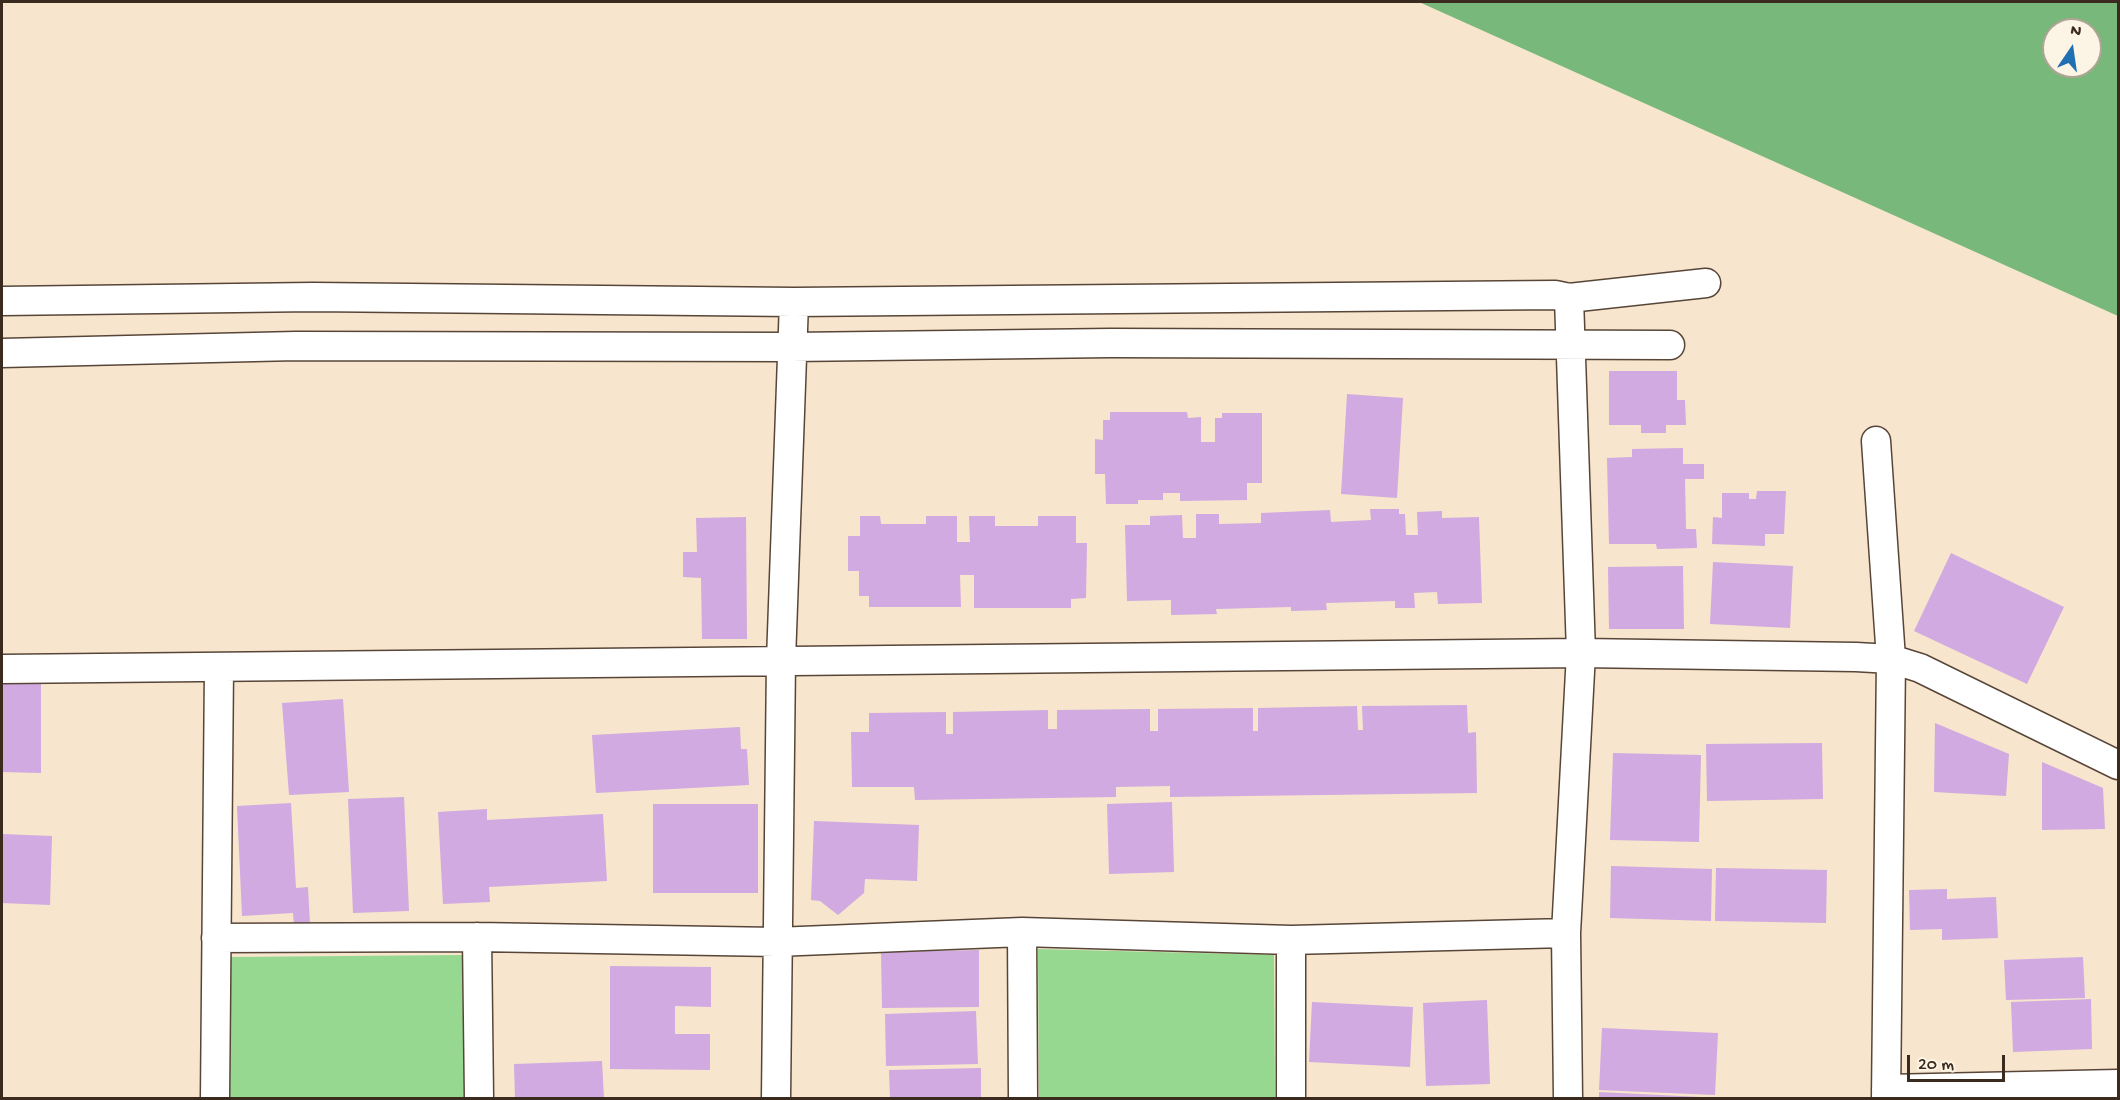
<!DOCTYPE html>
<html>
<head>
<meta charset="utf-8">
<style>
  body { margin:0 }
  #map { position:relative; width:2120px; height:1100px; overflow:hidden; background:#f7e5cd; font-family:"Gochi Hand",sans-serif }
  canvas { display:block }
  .frame { position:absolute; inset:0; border:3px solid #3b2a1e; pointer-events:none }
  .north { position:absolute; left:2042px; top:18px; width:60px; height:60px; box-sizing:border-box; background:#fcf5e5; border:2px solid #afa495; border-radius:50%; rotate:13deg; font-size:16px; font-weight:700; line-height:24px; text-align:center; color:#3b2a1e }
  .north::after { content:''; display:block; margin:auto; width:21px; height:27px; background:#1f6fb2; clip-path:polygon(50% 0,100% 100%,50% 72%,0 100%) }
  .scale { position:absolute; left:1907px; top:1055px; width:98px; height:27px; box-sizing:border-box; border:3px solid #3b2a1e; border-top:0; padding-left:8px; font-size:18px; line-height:21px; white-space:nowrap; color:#3b2a1e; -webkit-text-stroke:4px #fcf5e5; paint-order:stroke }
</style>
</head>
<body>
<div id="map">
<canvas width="2120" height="1100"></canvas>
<div class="frame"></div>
<div class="north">N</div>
<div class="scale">20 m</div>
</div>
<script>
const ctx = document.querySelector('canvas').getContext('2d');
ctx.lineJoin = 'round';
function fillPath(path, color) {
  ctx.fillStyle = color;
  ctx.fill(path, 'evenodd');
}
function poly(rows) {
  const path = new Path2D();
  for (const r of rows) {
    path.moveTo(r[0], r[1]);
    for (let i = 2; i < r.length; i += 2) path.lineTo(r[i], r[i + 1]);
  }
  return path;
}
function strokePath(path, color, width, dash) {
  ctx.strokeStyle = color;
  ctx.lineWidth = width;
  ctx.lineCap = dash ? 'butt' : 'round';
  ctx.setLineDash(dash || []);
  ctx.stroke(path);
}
fillPath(poly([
  [1038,949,1274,955,1275,1098,1039,1098],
  [462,955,465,1098,229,1098,230,957]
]), '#96d890');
fillPath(poly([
  [1419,2,2118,2,2118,316],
  [2054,30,2090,30,2090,66,2054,66]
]), '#78b87a');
fillPath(poly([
  [1609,371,1677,371,1677,400,1685,400,1686,425,1666,425,1666,433,1641,433,1641,425,1609,425],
  [1347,394,1403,398,1397,498,1341,494],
  [1110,412,1187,412,1188,418,1201,417,1201,442,1215,442,1215,418,1222,418,1222,413,1262,413,1262,483,1247,483,1247,500,1180,501,1180,493,1163,493,1163,500,1138,500,1138,504,1106,504,1105,474,1095,474,1095,439,1103,440,1103,420,1110,420],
  [1683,448,1683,464,1704,464,1704,479,1685,479,1686,529,1696,529,1697,548,1657,549,1656,544,1609,544,1607,458,1632,457,1632,449],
  [1757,491,1786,491,1784,534,1765,534,1765,546,1712,544,1713,517,1722,518,1722,493,1749,493,1749,499,1756,499],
  [1370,509,1399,509,1399,514,1405,514,1406,535,1418,535,1417,512,1442,511,1442,518,1479,517,1482,603,1438,604,1437,592,1414,593,1415,608,1395,608,1395,601,1326,603,1327,610,1291,611,1291,607,1216,609,1217,614,1171,615,1171,600,1127,601,1125,525,1150,525,1150,516,1182,515,1183,538,1196,538,1196,514,1219,514,1219,524,1261,523,1261,513,1330,510,1331,522,1371,520],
  [860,516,880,516,881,524,926,524,926,516,957,516,957,542,970,542,969,516,995,516,995,526,1038,526,1038,516,1076,516,1076,543,1087,543,1086,598,1071,599,1071,608,974,608,974,575,960,575,961,607,869,607,869,596,859,596,859,571,848,571,848,536,860,536],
  [746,517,747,639,702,639,701,578,683,577,683,552,697,552,696,518],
  [1951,553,2064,607,2027,684,1914,631],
  [1713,562,1793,566,1790,628,1710,624],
  [1683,566,1684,629,1609,629,1608,567],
  [2,681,41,682,41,773,2,772],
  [343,699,349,792,289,795,282,703],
  [1467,705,1468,733,1476,732,1477,793,1170,797,1170,786,1116,787,1116,797,915,800,914,787,852,787,851,732,869,732,869,713,946,712,946,734,953,734,953,712,1048,710,1048,729,1057,729,1057,710,1150,709,1150,731,1158,731,1158,709,1253,708,1253,731,1258,731,1258,708,1357,706,1358,730,1363,730,1362,706],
  [1935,723,2009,754,2006,796,1934,792],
  [740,727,741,749,747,749,749,785,596,793,592,735],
  [1822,743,1823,799,1707,801,1706,744],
  [1613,753,1701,755,1699,842,1610,840],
  [2042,762,2103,788,2105,829,2042,830],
  [404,797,409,911,353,913,348,799],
  [1172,802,1174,872,1109,874,1107,804],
  [291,803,296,888,308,887,310,924,294,925,293,913,242,916,237,806],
  [653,804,758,804,758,893,653,893],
  [487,809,487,820,603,814,607,881,489,887,490,902,443,904,438,812],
  [814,821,919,825,917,881,865,879,864,893,838,915,820,901,811,900],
  [2,834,52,836,50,905,2,903],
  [1611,866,1712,869,1711,921,1610,918],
  [1716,868,1827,870,1826,923,1715,921],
  [1947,889,1947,899,1996,897,1998,938,1942,940,1942,929,1910,930,1909,890],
  [979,950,979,1007,882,1008,881,952],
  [2083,957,2085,998,2006,1000,2004,960],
  [610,966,711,967,711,1007,675,1006,675,1034,710,1034,710,1070,610,1069],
  [2091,999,2092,1049,2013,1052,2011,1002],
  [1487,1000,1490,1084,1426,1086,1423,1003],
  [1312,1002,1413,1007,1410,1067,1309,1062],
  [976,1011,978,1064,886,1066,885,1014],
  [1602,1028,1718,1033,1715,1095,1599,1090],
  [602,1061,604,1098,515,1098,514,1064],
  [981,1068,981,1098,890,1098,889,1070],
  [1599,1092,1701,1097,1701,1098,1599,1098]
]), '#d0aae0');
const minor = poly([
  [2,301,313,297,794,302,1555,295,1569,298,1706,283],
  [2,353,296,346,792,347,1111,343,1670,345],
  [1876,441,1891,659,1886,1098],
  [2,669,1581,653,1856,657,1891,659,1920,668,2118,765],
  [1022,932,1023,1098],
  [477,937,479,1098],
  [216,938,477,937,776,942,1022,932,1291,940,1566,933],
  [1291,940,1291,1098],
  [1886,1089,2118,1084],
  [215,1098,219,667],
  [776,1098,781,660,794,302],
  [1568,1098,1566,933,1581,653,1569,298]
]);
strokePath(minor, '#574638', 31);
strokePath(minor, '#fff', 28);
</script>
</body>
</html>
